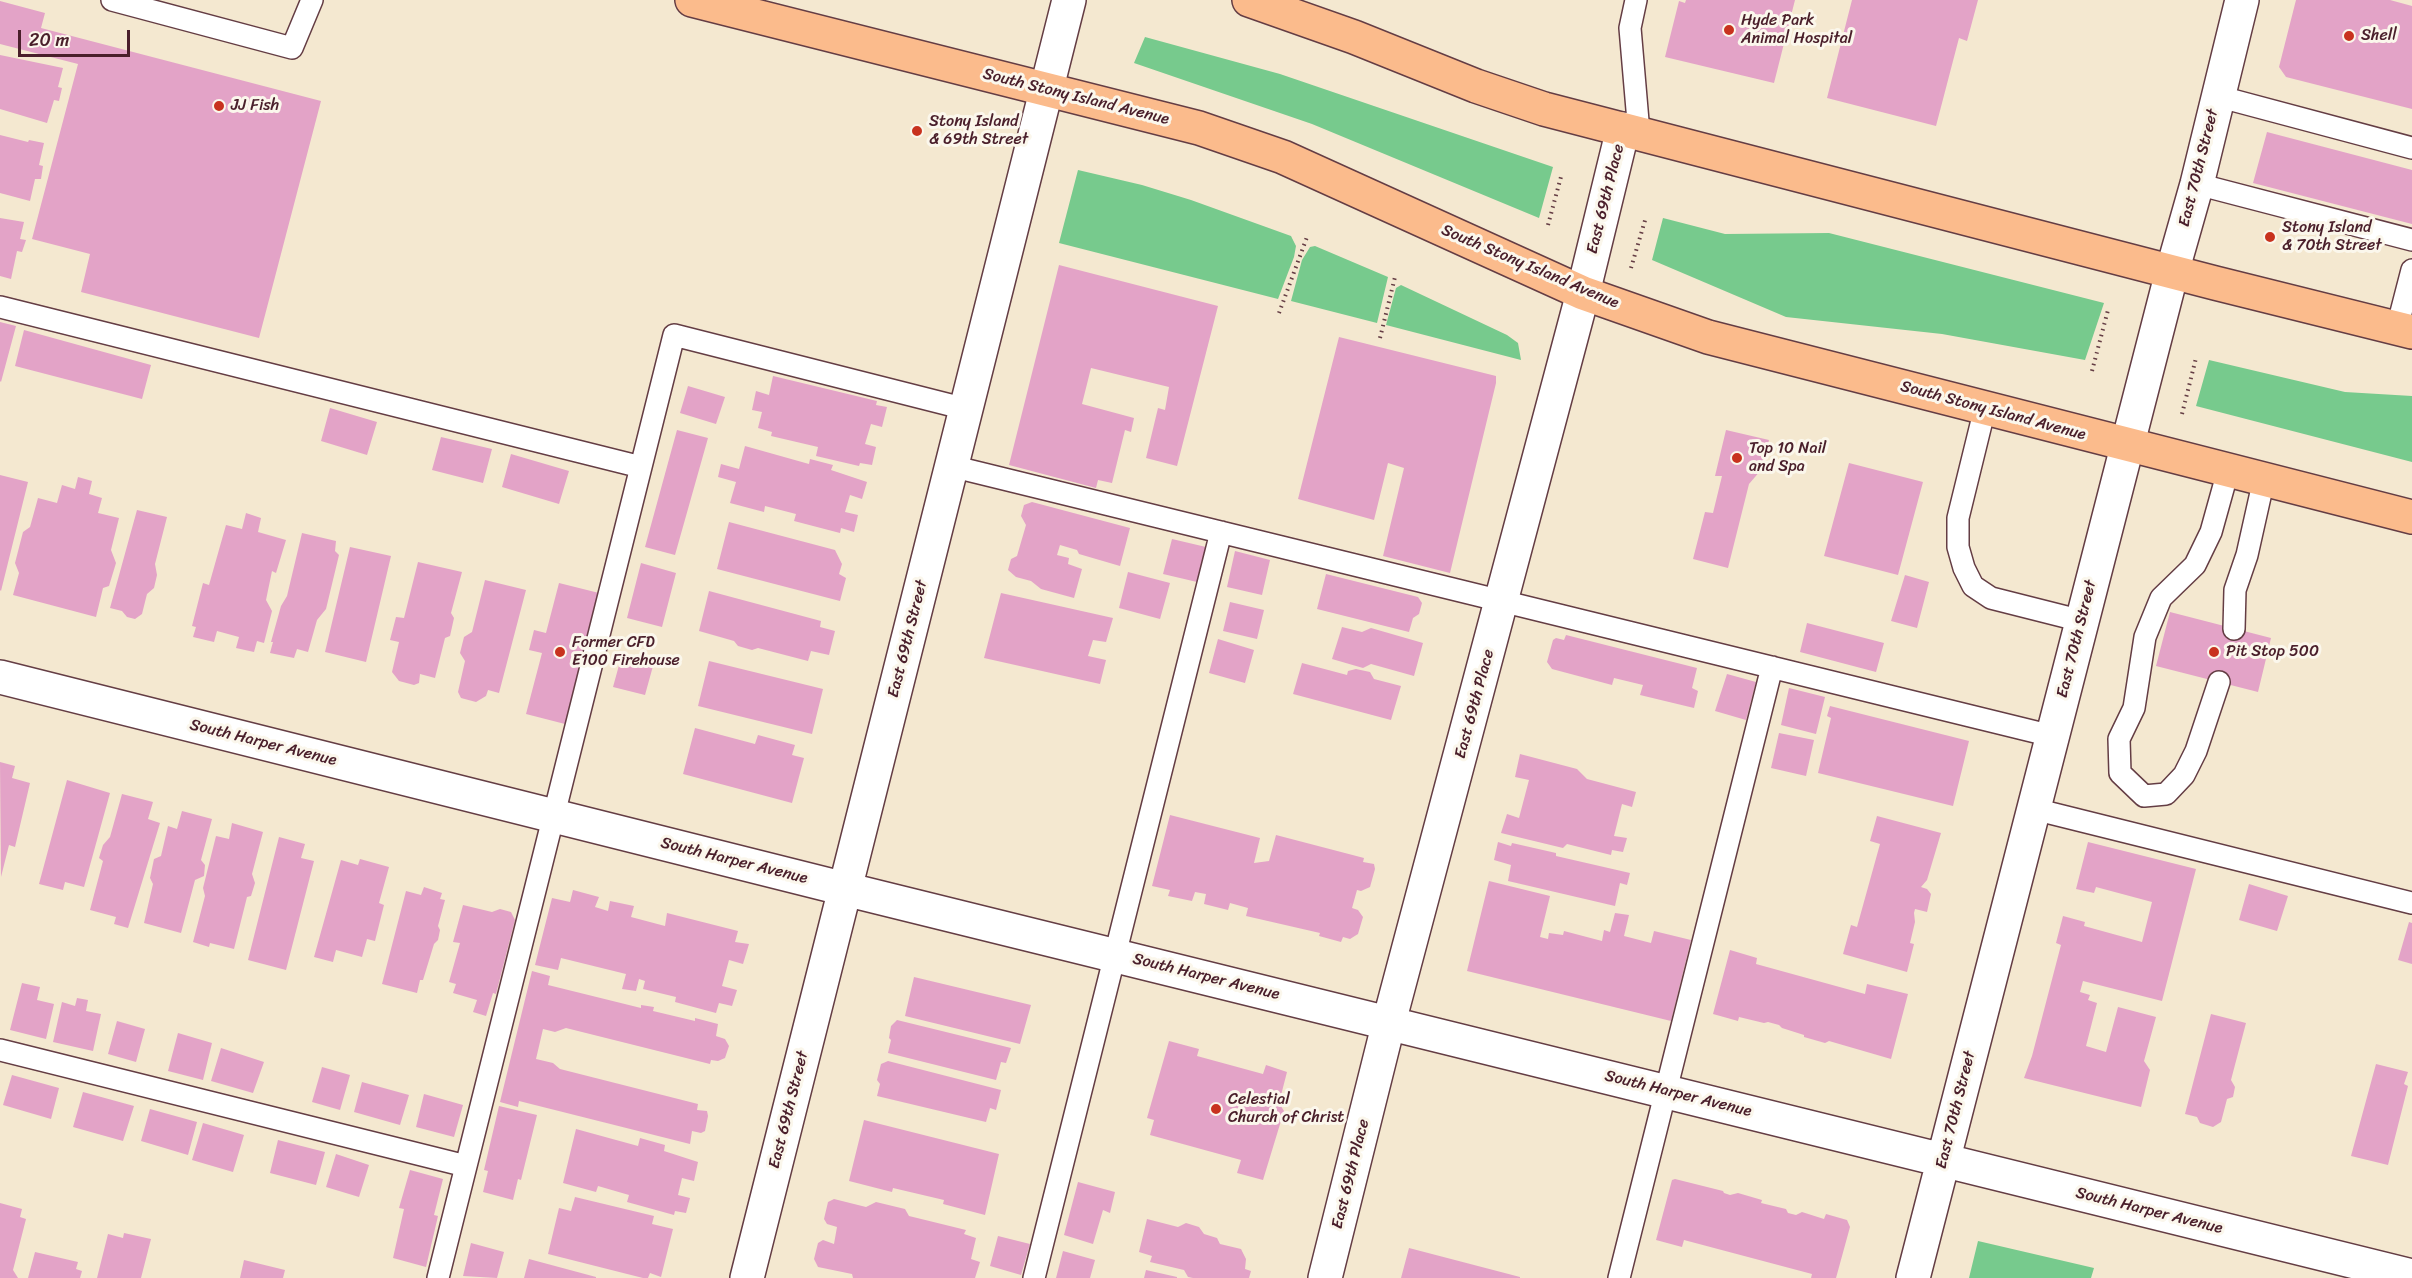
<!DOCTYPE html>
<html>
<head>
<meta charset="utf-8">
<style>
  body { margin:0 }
  #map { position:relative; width:2412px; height:1278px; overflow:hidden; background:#f4e8d0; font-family:Sriracha,sans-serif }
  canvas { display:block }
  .scale { position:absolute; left:18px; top:30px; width:112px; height:27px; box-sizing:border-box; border:3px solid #4a1f2b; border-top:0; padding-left:8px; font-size:18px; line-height:21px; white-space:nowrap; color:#4a1f2b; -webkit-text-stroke:4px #fbf7ec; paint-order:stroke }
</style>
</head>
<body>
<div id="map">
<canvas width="2412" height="1278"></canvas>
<div class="scale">20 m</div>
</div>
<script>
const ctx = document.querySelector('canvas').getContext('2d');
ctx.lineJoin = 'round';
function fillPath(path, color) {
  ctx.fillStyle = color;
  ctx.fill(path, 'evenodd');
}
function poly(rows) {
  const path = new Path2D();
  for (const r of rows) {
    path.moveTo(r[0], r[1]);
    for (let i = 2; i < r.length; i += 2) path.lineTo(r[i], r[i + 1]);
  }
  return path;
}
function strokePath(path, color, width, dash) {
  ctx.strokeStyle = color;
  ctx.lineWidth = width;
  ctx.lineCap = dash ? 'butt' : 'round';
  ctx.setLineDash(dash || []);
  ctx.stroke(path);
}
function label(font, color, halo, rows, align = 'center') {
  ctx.font = font + ' Sriracha,sans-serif';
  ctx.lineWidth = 6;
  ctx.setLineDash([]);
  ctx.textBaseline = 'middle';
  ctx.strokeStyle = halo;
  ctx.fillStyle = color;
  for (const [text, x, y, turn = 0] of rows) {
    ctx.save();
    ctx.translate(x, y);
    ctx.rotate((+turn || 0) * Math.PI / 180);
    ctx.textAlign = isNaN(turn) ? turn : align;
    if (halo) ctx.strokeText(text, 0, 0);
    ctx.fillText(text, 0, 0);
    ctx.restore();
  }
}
fillPath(poly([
  [1145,37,1280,74,1553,167,1539,218,1312,124,1134,63],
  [1078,170,1142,185,1191,200,1291,236,1296,246,1294,257,1278,299,1059,243],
  [1663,218,1725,234,1829,233,2104,303,2085,360,1942,334,1786,317,1652,260],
  [1315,246,1388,277,1377,323,1291,301,1302,260,1310,247],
  [1401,285,1507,335,1518,343,1521,360,1386,325,1396,288],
  [2209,360,2345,392,2412,396,2412,462,2196,406],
  [1978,1241,2094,1268,2091,1278,1969,1278]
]), '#77ca8d');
fillPath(poly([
  [1686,0,1795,0,1774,83,1665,57,1679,1,1685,3],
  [1852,0,1978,0,1967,41,1959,38,1936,126,1827,98],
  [2296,0,2390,0,2412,6,2412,109,2286,77,2279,67],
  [0,1,45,13,41,28,321,101,259,338,81,292,90,254,32,239,78,64,0,44],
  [0,55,63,68,58,87,62,88,59,101,54,100,47,123,0,109],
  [2267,132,2412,170,2412,224,2253,183],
  [0,135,28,142,29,140,44,143,39,165,43,166,41,179,35,179,30,201,0,193],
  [0,218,24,222,20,239,26,240,22,252,17,251,11,279,0,276],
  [1059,265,1218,306,1177,466,1146,458,1158,408,1165,410,1169,387,1091,368,1082,404,1134,418,1131,432,1125,430,1112,483,1098,480,1096,488,1009,465],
  [0,322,16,326,1,382,0,381],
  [24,330,151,365,142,399,15,366],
  [1339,337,1496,376,1496,383,1450,573,1383,556,1404,468,1388,463,1374,520,1298,499],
  [773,376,877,401,876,405,887,407,882,427,871,424,865,444,876,447,872,465,860,463,859,466,816,456,818,447,771,436,772,432,758,428,762,412,752,410,756,391,769,395],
  [688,386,725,397,716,424,680,413],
  [330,408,377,422,367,455,321,441],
  [677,430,708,438,675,555,645,547],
  [1726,430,1769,440,1761,470,1749,484,1728,568,1693,559,1705,512,1713,513,1722,476,1715,476],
  [441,437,492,449,483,483,432,470],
  [745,446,809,464,810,459,833,465,831,470,867,482,862,499,850,495,845,512,858,515,854,532,841,528,840,533,794,521,796,514,765,506,764,512,730,503,736,482,718,477,721,464,739,469],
  [511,454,569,471,559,504,502,487],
  [1849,463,1923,482,1898,575,1824,556],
  [0,475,28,482,1,591,0,590],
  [78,477,92,481,89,494,102,498,98,513,119,518,111,550,116,563,109,586,103,588,96,617,13,595,19,573,15,563,23,532,30,527,38,498,57,503,62,485,75,489],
  [1032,502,1130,528,1120,566,1079,554,1077,550,1060,545,1057,555,1069,558,1068,564,1082,569,1074,598,1041,589,1031,581,1016,577,1008,570,1011,559,1017,556,1026,525,1021,516,1024,505],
  [137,510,167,517,155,564,157,575,154,588,147,594,142,614,135,619,127,617,122,611,110,608],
  [246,513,261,518,258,532,286,540,276,573,272,571,266,600,272,611,264,643,257,641,254,652,236,648,239,637,217,631,214,642,193,637,196,627,192,626,203,583,209,585,226,525,242,529],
  [729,522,835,550,842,564,839,574,846,578,840,601,717,569],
  [302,533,336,541,335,551,339,555,326,609,317,620,308,652,297,649,294,658,270,653,273,642,271,642,281,606,287,596],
  [1172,539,1206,547,1197,582,1163,574],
  [350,547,391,556,366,662,325,652],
  [1235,551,1270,560,1262,595,1227,587],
  [418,562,462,572,451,613,454,618,450,636,445,638,435,678,420,674,419,683,414,685,399,681,392,672,399,642,390,640,396,617,404,618],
  [641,563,676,573,662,627,627,618],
  [1128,572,1170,583,1160,619,1119,608],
  [1326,574,1418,597,1422,603,1419,614,1413,618,1409,632,1317,609],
  [1905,575,1929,582,1917,628,1891,621],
  [485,580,526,590,499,693,488,690,486,696,476,702,461,698,458,692,465,661,460,653,464,637,472,632],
  [559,583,599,593,565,724,526,714,542,653,529,650,534,630,546,633],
  [709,591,821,621,820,627,835,631,829,655,811,651,808,661,758,648,752,650,738,646,734,641,699,631],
  [1001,593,1113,618,1106,642,1093,640,1088,656,1106,660,1100,684,984,658],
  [1230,602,1264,610,1257,639,1223,631],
  [2170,612,2271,638,2258,692,2156,666],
  [1807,623,1884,643,1876,672,1800,652],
  [1342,627,1362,632,1371,628,1423,643,1414,676,1371,664,1363,668,1332,659],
  [1566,635,1697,668,1692,688,1698,691,1694,708,1640,695,1643,685,1614,678,1612,685,1552,669,1547,662,1553,640,1556,638,1564,640],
  [1218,639,1254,650,1245,683,1209,673],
  [621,658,653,666,645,695,613,687],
  [709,661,823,689,812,734,698,706],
  [1302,663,1347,675,1348,671,1356,669,1370,672,1374,679,1401,686,1391,720,1293,694],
  [1727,674,1756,682,1746,720,1715,711],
  [1789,688,1825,697,1816,734,1781,725],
  [1830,706,1969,741,1953,806,1818,773,1831,718,1827,716],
  [695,728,755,744,758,735,795,745,792,755,804,758,792,803,683,774],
  [1779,733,1814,740,1806,776,1771,768],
  [1520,754,1577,769,1587,779,1636,792,1632,807,1622,804,1614,836,1627,838,1623,852,1612,850,1611,855,1567,844,1563,848,1501,833,1507,814,1519,818,1529,780,1515,777],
  [0,762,15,766,12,778,30,783,15,847,9,845,1,877],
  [67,780,110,793,84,887,65,882,63,890,39,884],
  [122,794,153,802,148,819,160,823,128,928,114,924,116,917,90,910,103,861,99,858,103,845,110,837],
  [182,811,212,819,201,860,205,865,204,876,195,880,181,933,144,923,153,884,150,878,154,859,161,856,168,826,177,829],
  [1170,815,1260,838,1254,863,1269,861,1276,835,1364,858,1363,862,1374,864,1375,869,1370,887,1361,891,1357,890,1352,908,1358,910,1363,917,1358,934,1350,939,1343,937,1341,942,1319,936,1320,933,1246,916,1248,908,1230,903,1228,910,1204,904,1206,894,1195,892,1192,901,1168,896,1170,890,1152,886],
  [1877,816,1941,833,1927,880,1921,887,1927,889,1931,894,1927,912,1915,909,1914,913,1915,922,1910,943,1914,944,1907,972,1843,954,1851,925,1857,927,1880,844,1870,841],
  [232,823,263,832,252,874,255,883,251,896,247,897,234,949,210,943,209,947,193,942,205,896,203,888,216,836,229,839],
  [279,837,305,844,301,858,314,861,286,970,248,960],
  [1498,842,1511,846,1512,843,1556,853,1556,856,1630,873,1627,885,1620,883,1615,906,1508,881,1511,865,1494,860],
  [2088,842,2196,869,2162,1001,2083,981,2080,992,2090,995,2088,1000,2097,1003,2086,1046,2106,1052,2118,1007,2156,1017,2144,1061,2150,1070,2141,1107,2024,1078,2032,1056,2061,945,2056,943,2063,916,2085,922,2084,926,2142,942,2152,902,2096,887,2094,893,2076,889],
  [360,859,389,867,379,903,384,905,375,941,367,939,362,957,336,950,333,962,314,957,341,860,358,865],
  [1489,881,1550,896,1540,937,1548,939,1549,933,1563,935,1564,931,1602,941,1604,930,1610,932,1615,913,1629,915,1624,936,1651,943,1654,931,1691,940,1671,1021,1467,971],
  [2249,884,2288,896,2277,931,2239,920],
  [424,887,442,893,440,899,445,900,438,926,440,930,438,940,434,944,423,980,420,980,417,993,382,984,406,891,421,895],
  [573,890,599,897,595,907,608,911,610,901,634,906,631,917,665,926,667,913,738,931,735,942,749,944,743,964,729,960,722,986,737,990,732,1006,719,1003,716,1013,675,1002,676,997,643,989,645,981,639,979,636,991,622,989,626,974,561,958,558,970,535,965,552,898,570,902],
  [463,905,492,912,500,909,511,912,515,920,496,994,493,993,486,1016,473,1012,477,1000,453,993,456,984,449,982,460,943,453,942],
  [2409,922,2412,923,2412,964,2398,960],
  [1730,950,1757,958,1756,964,1865,994,1867,984,1908,994,1891,1059,1829,1041,1825,1043,1804,1037,1804,1035,1782,1028,1779,1025,1768,1022,1764,1023,1739,1017,1738,1021,1713,1014],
  [532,971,550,976,548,985,641,1008,641,1005,654,1007,653,1011,695,1021,695,1018,718,1024,716,1036,725,1039,729,1046,725,1058,718,1061,711,1060,710,1064,566,1028,555,1032,543,1029,536,1059,553,1063,560,1069,698,1104,697,1110,707,1111,708,1116,705,1131,701,1133,692,1131,690,1144,519,1101,518,1107,500,1102],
  [914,977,1031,1005,1020,1044,905,1016],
  [22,983,40,987,37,1000,54,1004,46,1039,10,1030],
  [77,998,88,1000,86,1011,101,1014,93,1051,53,1042,62,1002,75,1006],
  [2211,1014,2246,1023,2231,1080,2235,1087,2233,1097,2227,1099,2221,1122,2213,1127,2200,1123,2197,1117,2185,1114],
  [897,1020,1011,1048,1006,1063,1001,1062,996,1080,888,1053,891,1040,889,1038,891,1026],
  [117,1021,145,1029,136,1062,108,1054],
  [178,1033,212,1043,203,1080,168,1071],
  [1169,1041,1199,1049,1197,1056,1263,1074,1266,1065,1287,1072,1279,1103,1284,1111,1263,1180,1237,1173,1241,1160,1150,1135,1154,1120,1147,1118],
  [221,1048,264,1062,253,1093,211,1081],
  [888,1061,1001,1090,996,1110,990,1108,986,1122,877,1096,880,1084,877,1080,881,1064],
  [2376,1064,2408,1072,2404,1084,2408,1086,2388,1165,2351,1156],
  [322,1067,350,1075,340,1110,312,1102],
  [12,1075,59,1088,51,1119,3,1105],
  [362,1082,409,1095,400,1125,354,1112],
  [83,1092,134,1106,123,1141,73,1127],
  [424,1094,463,1105,454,1137,416,1127],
  [499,1106,537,1115,521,1180,518,1179,513,1200,483,1192,488,1171,484,1170],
  [150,1109,197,1122,188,1155,141,1141],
  [864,1120,999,1154,985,1215,943,1204,944,1200,893,1188,892,1192,849,1181],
  [203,1123,244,1135,233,1172,192,1160],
  [576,1129,638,1146,640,1138,665,1145,664,1151,698,1162,694,1181,682,1178,678,1195,690,1198,686,1213,675,1211,674,1215,627,1202,629,1195,598,1186,596,1192,563,1183],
  [278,1140,325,1152,316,1185,270,1173],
  [336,1154,369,1165,359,1197,326,1187],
  [410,1170,443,1179,434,1215,438,1216,426,1267,393,1258,404,1209,399,1208],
  [1675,1179,1723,1191,1724,1193,1730,1195,1738,1193,1762,1200,1761,1203,1786,1209,1788,1213,1796,1215,1802,1212,1824,1219,1826,1214,1847,1220,1850,1227,1836,1278,1811,1278,1812,1274,1684,1240,1682,1247,1656,1240,1672,1180],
  [1078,1182,1115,1192,1110,1213,1103,1210,1093,1244,1064,1235],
  [575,1197,654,1216,652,1224,673,1229,661,1277,650,1273,648,1278,643,1278,548,1254,559,1208,571,1211],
  [834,1199,866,1207,876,1202,905,1209,909,1216,966,1230,964,1234,976,1238,971,1259,980,1262,975,1278,853,1278,852,1274,818,1267,814,1259,818,1243,823,1240,834,1244,837,1227,827,1224,824,1219,828,1202],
  [0,1203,22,1209,20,1217,26,1219,13,1270,18,1278,0,1278],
  [1147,1219,1178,1227,1186,1223,1199,1227,1204,1234,1217,1238,1220,1244,1241,1249,1246,1259,1245,1269,1251,1271,1249,1278,1193,1278,1188,1277,1184,1270,1150,1262,1152,1256,1139,1252],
  [124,1233,151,1239,141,1278,97,1278,108,1234,123,1238],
  [998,1236,1030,1244,1021,1275,990,1266],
  [471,1243,504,1252,497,1278,463,1276],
  [1409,1248,1520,1277,1520,1278,1401,1278],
  [1063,1251,1095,1260,1090,1278,1056,1278],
  [35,1252,78,1262,76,1269,82,1271,80,1278,28,1278],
  [529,1259,596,1277,596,1278,524,1278],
  [244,1260,285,1270,283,1278,240,1278],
  [1146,1270,1177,1277,1177,1278,1144,1278]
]), '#e3a3c7');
const service = poly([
  [112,0,292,48,312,0],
  [1636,0,1630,28,1639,133],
  [2217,96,2412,148],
  [2197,184,2412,240],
  [0,307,641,467],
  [2397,328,2412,270],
  [1985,408,1958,518,1958,547,1964,568,1973,586,1991,598,2082,621],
  [951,466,2052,736],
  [2234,629,2235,590,2247,555,2264,479],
  [2219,682,2196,751,2184,775,2166,794,2144,796,2120,773,2119,739,2134,708,2145,637,2161,598,2195,565,2211,532,2228,471],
  [2034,809,2412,903],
  [0,1050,466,1166],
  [438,1278,674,335,966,409],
  [1034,1278,1221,532],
  [1619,1278,1772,667]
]);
const minor = poly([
  [0,677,845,889,2412,1276],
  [747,1278,1069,0],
  [1325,1278,1389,1022,1583,293,1623,129],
  [1913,1278,2172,272,2197,184,2242,0]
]);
const trunk = poly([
  [692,0,1199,128,1283,157,1583,293,1708,337,2412,517],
  [1249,0,1354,37,1476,86,1544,109,2215,283,2412,332]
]);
strokePath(service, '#643d44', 24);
strokePath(minor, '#643d44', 36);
strokePath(trunk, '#643d44', 36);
strokePath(poly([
  [1548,225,1562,173],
  [1631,268,1646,217],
  [1279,313,1307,237],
  [1380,338,1395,277],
  [2092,371,2108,310],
  [2182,414,2196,358]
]), '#643d44', 4, [1.5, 4.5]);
strokePath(service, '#fff', 21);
strokePath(minor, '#fff', 33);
strokePath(trunk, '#fbbb8c', 33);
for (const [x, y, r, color] of [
  [1729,30,6,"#c8321e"],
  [2349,36,6,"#c8321e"],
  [219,106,6,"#c8321e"],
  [917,131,6,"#c8321e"],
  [2270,237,6,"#c8321e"],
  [1737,458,6,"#c8321e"],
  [560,652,6,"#c8321e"],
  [2214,652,6,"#c8321e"],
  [1216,1109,6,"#c8321e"]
]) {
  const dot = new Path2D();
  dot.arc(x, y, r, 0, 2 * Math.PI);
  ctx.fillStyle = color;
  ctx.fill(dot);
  strokePath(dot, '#fbf7ec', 2);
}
label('16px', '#4a1f2b', '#fbf7ec', [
  ["Hyde Park",1741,21],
  ["Animal Hospital",1741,39],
  ["Shell",2361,36],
  ["JJ Fish",231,106],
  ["Stony Island",929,122],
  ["& 69th Street",929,140],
  ["Stony Island",2282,228],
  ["& 70th Street",2282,246],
  ["Top 10 Nail",1749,449],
  ["and Spa",1749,467],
  ["Former CFD",572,643],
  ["E100 Firehouse",572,661],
  ["Pit Stop 500",2226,652],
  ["Celestial",1228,1100],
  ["Church of Christ",1228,1118]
], 'left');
label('16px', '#4a1f2b', '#fbf7ec', [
  ["South Stony Island Avenue",1076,97,14],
  ["East 70th Street",2199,168,-76],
  ["East 69th Place",1606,199,-76],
  ["South Stony Island Avenue",1530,267,23],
  ["South Stony Island Avenue",1993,411,15],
  ["East 69th Street",908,639,-76],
  ["East 70th Street",2077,639,-76],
  ["East 69th Place",1475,704,-75],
  ["South Harper Avenue",263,743,14],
  ["South Harper Avenue",734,861,14],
  ["South Harper Avenue",1206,977,14],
  ["South Harper Avenue",1678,1094,14],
  ["East 69th Street",789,1110,-76],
  ["East 70th Street",1956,1110,-76],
  ["East 69th Place",1351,1174,-76],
  ["South Harper Avenue",2149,1211,14]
]);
</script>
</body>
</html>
